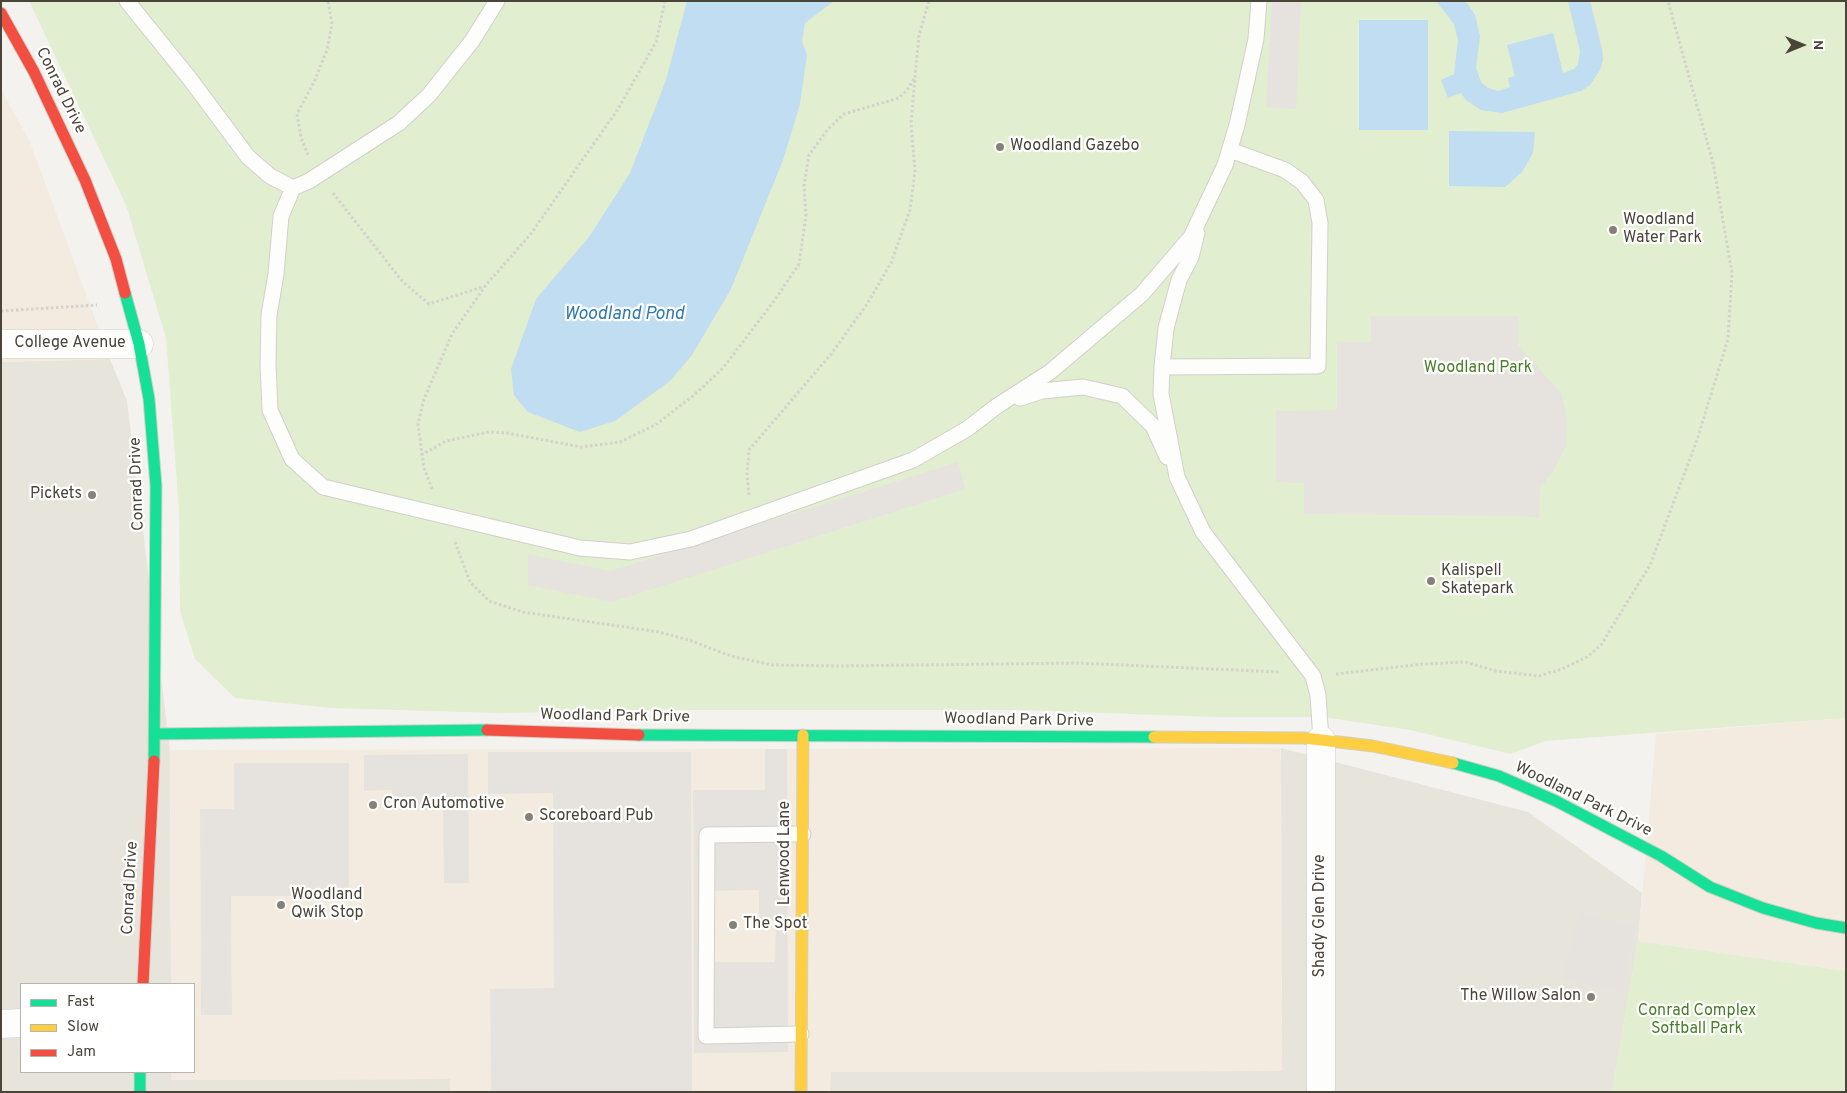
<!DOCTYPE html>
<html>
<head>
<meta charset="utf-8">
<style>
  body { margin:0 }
  #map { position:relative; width:1847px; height:1093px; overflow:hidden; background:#f4f2ee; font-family:Overpass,sans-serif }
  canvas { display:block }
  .frame { position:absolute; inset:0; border:2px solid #4b4439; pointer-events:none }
  .legend { position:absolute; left:20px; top:983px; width:175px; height:90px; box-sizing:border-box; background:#fff; border:1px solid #b7b4b0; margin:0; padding:6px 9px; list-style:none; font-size:15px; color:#4b4439 }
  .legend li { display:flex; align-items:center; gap:10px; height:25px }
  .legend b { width:25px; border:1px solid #b7b4b0 }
  .north { position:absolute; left:1777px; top:20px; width:50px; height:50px; -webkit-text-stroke:4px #fff; paint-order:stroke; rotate:90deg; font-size:14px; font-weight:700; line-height:20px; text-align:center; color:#4b4439 }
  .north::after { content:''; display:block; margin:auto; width:18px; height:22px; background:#4b4439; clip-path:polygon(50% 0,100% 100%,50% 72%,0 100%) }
</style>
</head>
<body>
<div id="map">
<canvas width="1847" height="1093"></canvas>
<div class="frame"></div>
<ul class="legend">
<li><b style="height:6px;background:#16e098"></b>Fast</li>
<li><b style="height:6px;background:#ffcf43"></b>Slow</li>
<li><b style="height:6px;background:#f24e42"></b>Jam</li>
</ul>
<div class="north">N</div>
</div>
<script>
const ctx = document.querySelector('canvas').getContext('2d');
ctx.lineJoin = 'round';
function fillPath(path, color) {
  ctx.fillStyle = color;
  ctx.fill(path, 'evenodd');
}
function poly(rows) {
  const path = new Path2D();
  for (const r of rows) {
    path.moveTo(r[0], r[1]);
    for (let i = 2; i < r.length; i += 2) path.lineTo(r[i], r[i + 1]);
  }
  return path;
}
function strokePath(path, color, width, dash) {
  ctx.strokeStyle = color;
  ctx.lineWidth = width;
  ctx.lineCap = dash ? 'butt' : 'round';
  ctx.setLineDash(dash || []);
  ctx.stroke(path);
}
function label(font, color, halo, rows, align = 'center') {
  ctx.font = font + ' Overpass,sans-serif';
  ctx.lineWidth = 4.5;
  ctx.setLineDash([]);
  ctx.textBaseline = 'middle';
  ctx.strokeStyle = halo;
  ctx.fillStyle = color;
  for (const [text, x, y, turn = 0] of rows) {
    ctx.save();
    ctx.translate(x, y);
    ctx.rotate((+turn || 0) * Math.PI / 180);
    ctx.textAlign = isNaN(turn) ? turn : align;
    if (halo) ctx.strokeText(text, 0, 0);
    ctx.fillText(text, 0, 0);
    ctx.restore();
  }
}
fillPath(poly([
  [110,359,127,401,170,750,171,984,21,984,21,1072,171,1072,171,1080,450,1079,450,1092,1,1092,1,362],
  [1281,748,1528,812,1642,893,1638,941,1612,1092,830,1092,830,1072,1282,1071]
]), '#e7e4dc');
fillPath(poly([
  [1,89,30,142,110,359,1,362],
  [1846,718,1846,971,1638,941,1656,734],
  [1281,748,1282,1071,831,1072,830,1092,450,1092,450,1079,171,1080,171,1072,194,1072,194,984,171,984,170,750]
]), '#f3ebdf');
fillPath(poly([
  [29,1,1846,1,1846,718,1545,741,1511,754,1410,730,1323,717,1214,717,1023,710,678,710,498,713,332,708,235,698,195,659,180,611,179,510,166,338,126,205],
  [1638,941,1846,971,1846,1092,1612,1092]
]), '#e1eecf');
fillPath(poly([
  [1272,1,1301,1,1296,109,1266,107],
  [1371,316,1519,316,1518,345,1561,393,1567,418,1566,446,1552,473,1540,487,1539,518,1519,516,1304,514,1304,483,1276,482,1276,411,1337,410,1337,342,1371,342],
  [958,462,965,489,612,602,528,585,528,554,610,571],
  [765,749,787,749,788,1052,694,1053,693,790,765,790],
  [759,890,759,920,776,920,775,962,709,962,709,891],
  [488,752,691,752,692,1092,491,1092,490,989,554,988,553,793,488,794],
  [468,754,469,883,444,883,443,810,392,810,392,790,364,791,364,755],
  [234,763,349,763,349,896,231,896,232,1015,201,1015,200,809,234,809],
  [1579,913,1637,927,1622,993,1563,979]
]), '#e6e3df');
fillPath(poly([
  [687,1,834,1,805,23,802,41,807,55,800,104,783,160,731,289,692,355,670,381,615,421,580,432,528,412,514,395,511,369,536,299,589,237,630,173,666,80],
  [1436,1,1465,1,1469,6,1475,15,1480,36,1476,68,1481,82,1488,88,1498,91,1510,87,1508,78,1515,76,1507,45,1553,33,1563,73,1574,69,1578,64,1580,51,1568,1,1590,1,1602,49,1603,60,1600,70,1590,85,1581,91,1502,113,1481,110,1466,100,1461,93,1448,98,1441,80,1454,74,1458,40,1454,24],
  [1359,20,1428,20,1428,130,1359,130],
  [1449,131,1535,132,1533,153,1522,172,1505,187,1449,186]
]), '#c0ddf1');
const lane = poly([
  [127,1,190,79,248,157,270,176,293,188,281,216,276,274,269,315,268,364,270,410,292,459,323,487,580,548,630,552,691,539,913,460,967,429,997,406,1050,372,1142,294,1191,237,1225,165,1237,125,1256,39,1259,1],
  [293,188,309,181,399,123,429,95,472,41,497,1],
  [1197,233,1191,257,1179,280,1166,328,1162,367,1161,394,1177,477,1203,532,1313,676,1318,695,1321,740],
  [1162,367,1318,366,1320,223,1316,200,1302,182,1285,170,1230,150],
  [1020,398,1042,391,1083,387,1122,396,1153,426,1167,457],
  [801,1034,706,1036,707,835,803,834]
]);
const street = poly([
  [1,344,139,344],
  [1321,740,1321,1092],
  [1,1024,21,1023]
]);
const fast = poly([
  [125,293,139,344,149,399,156,486,154,761],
  [155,734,487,730],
  [639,735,1154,737],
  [1453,763,1499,776,1556,801,1661,856,1710,887,1763,908,1816,923,1846,928],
  [140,1072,140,1092]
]);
const slow = poly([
  [1154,737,1304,738,1373,746,1453,763],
  [801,1092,803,735]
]);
const jam = poly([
  [1,13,34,72,85,180,116,259,125,293],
  [487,730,639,735],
  [143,984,154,761]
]);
strokePath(lane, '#d2d0cb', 17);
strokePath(street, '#d2d0cb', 29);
strokePath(fast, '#d3cfc5', 13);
strokePath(slow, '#d3cfc5', 13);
strokePath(jam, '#d3cfc5', 13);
strokePath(poly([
  [308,155,301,138,297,114,314,82,327,50,332,24,328,1],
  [333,193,402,281,429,304,486,286],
  [1,311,97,305],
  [421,455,446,441,489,432,507,433,581,447,620,442,657,424,694,395,723,368,774,301,799,264,806,215,804,186,809,155,828,129,844,114,899,98,907,90,915,77],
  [432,489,424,468,418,424,424,399,452,334,486,285,530,235,618,109,656,42,665,1],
  [749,495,747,475,749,450,832,353,867,304,891,263,910,210,915,171,911,123,915,77,919,35,929,1],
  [455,542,470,582,489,601,523,612,659,632,689,640,731,656,772,665,841,666,1077,663,1280,672],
  [1336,674,1423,664,1465,662,1496,671,1539,676,1562,669,1587,657,1601,645,1650,565,1697,440,1728,339,1732,273,1713,163,1668,1]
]), '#d3d2cc', 3, [2.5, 2.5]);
strokePath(lane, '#fdfdfc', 15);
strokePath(street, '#fdfdfc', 28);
strokePath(fast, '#16e098', 11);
strokePath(slow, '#ffcf43', 11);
strokePath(jam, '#f24e42', 11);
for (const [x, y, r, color] of [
  [1000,147,5,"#868178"],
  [1613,230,5,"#868178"],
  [92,495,5,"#868178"],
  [1431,581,5,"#868178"],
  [373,805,5,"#868178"],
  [529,817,5,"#868178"],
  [281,905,5,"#868178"],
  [733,925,5,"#868178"],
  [1591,997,5,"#868178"]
]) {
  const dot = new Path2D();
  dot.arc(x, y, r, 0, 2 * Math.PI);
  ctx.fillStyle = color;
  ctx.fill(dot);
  strokePath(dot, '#fff', 2);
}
label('16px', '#4b4439', '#fff', [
  ["Conrad Drive",60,91,64],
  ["College Avenue",70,344],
  ["Conrad Drive",138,484,-92],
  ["Woodland Park Drive",615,717,1],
  ["Woodland Park Drive",1019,721,1],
  ["Woodland Park Drive",1583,800,26],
  ["Lenwood Lane",786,853,-90],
  ["Conrad Drive",131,888,-87],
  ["Shady Glen Drive",1321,916,-90]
]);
label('16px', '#4b4439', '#fff', [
  ["Woodland Gazebo",1010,147],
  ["Woodland",1623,221],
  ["Water Park",1623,239],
  ["Pickets",82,495,"right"],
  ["Kalispell",1441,572],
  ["Skatepark",1441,590],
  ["Cron Automotive",383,805],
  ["Scoreboard Pub",539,817],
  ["Woodland",291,896],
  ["Qwik Stop",291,914],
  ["The Spot",743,925],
  ["The Willow Salon",1581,997,"right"]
], 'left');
label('16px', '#4a7f2a', '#fff', [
  ["Woodland Park",1478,369],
  ["Conrad Complex",1697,1012],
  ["Softball Park",1697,1030]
]);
label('italic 18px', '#2e7ab2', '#fff', [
  ["Woodland Pond",624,315]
]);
</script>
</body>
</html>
